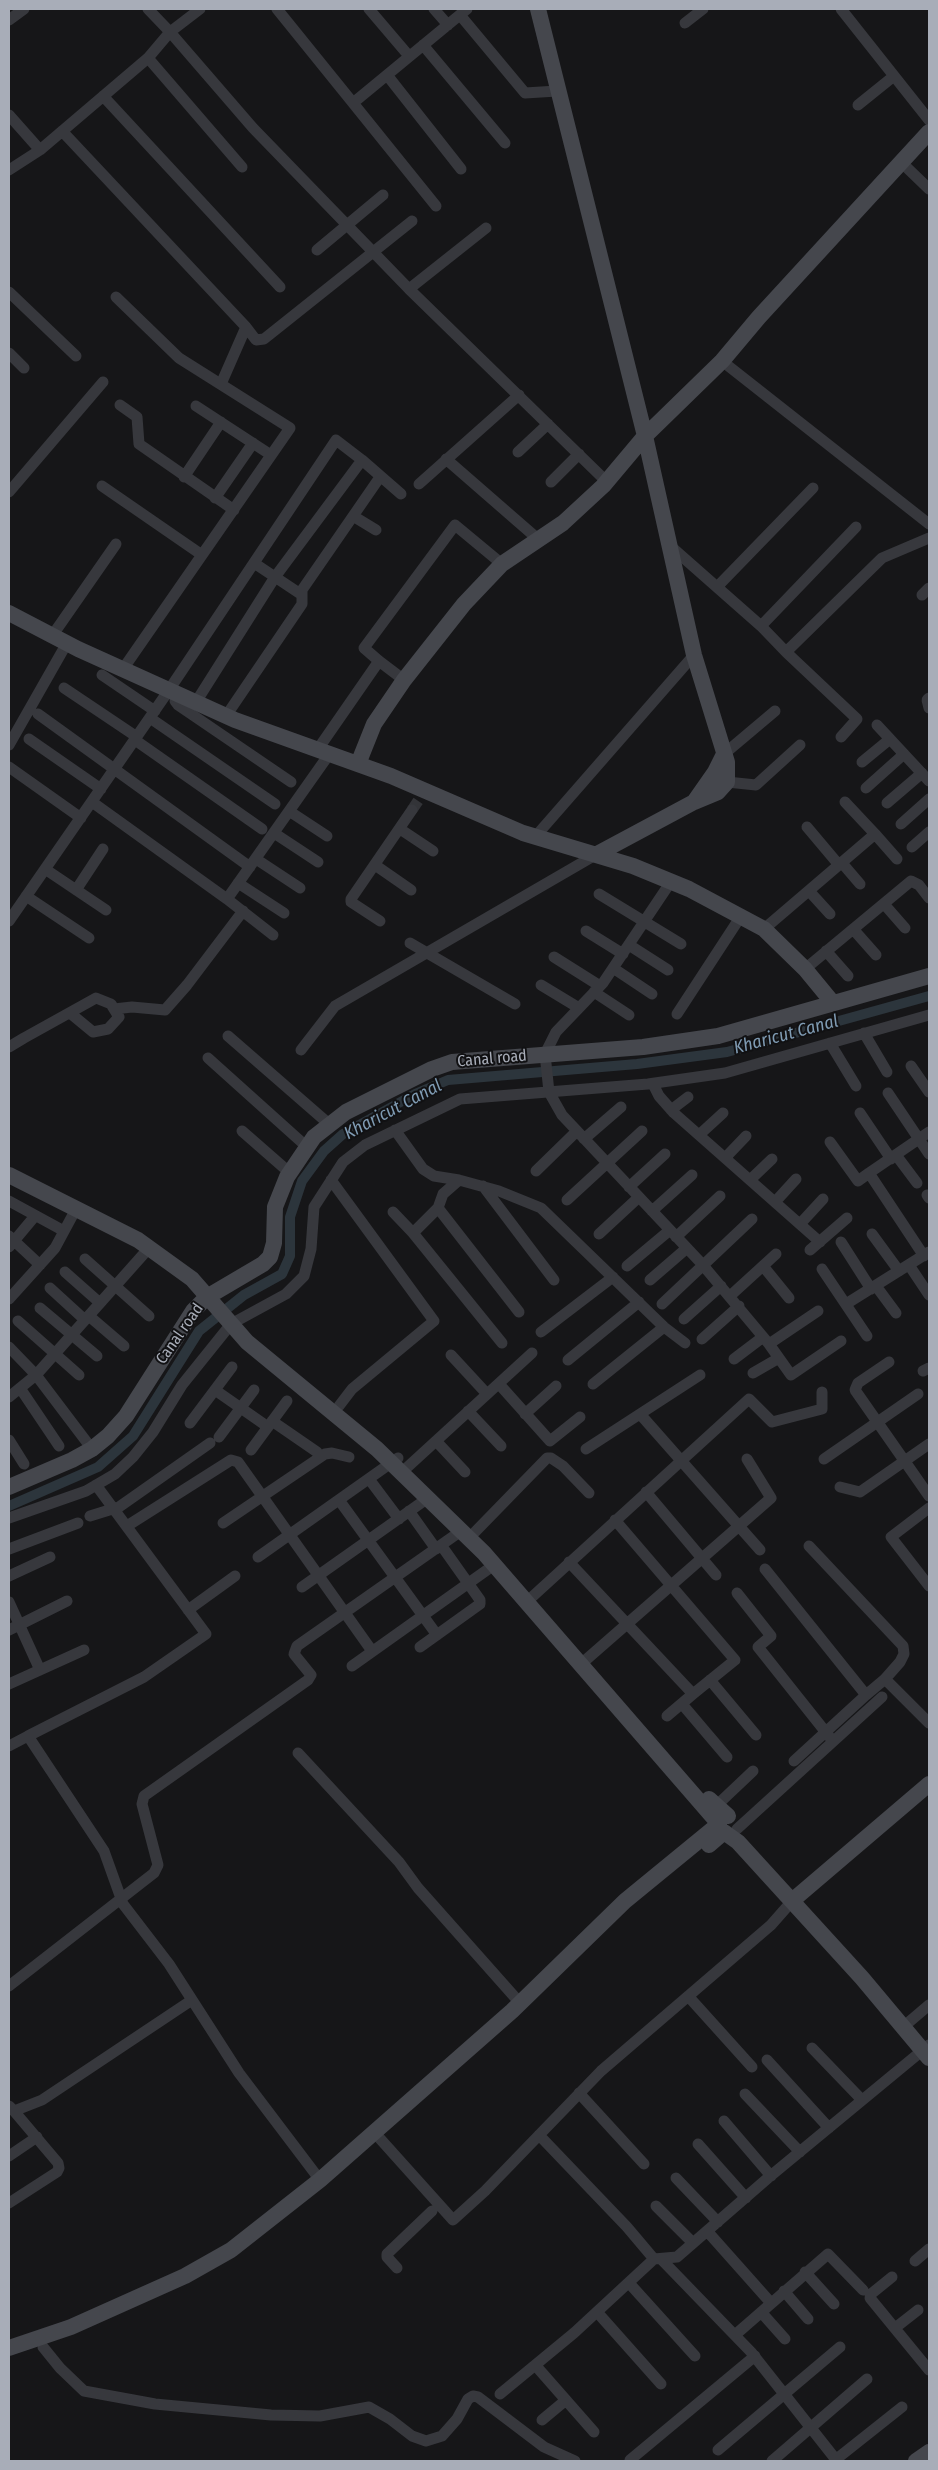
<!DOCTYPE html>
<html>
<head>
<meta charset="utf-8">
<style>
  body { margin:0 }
  #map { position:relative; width:938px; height:2470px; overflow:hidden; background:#161618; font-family:"Fira Sans Condensed",sans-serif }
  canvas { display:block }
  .frame { position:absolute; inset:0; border:10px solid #a8adb8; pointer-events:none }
</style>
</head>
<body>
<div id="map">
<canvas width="938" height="2470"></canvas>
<div class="frame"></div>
</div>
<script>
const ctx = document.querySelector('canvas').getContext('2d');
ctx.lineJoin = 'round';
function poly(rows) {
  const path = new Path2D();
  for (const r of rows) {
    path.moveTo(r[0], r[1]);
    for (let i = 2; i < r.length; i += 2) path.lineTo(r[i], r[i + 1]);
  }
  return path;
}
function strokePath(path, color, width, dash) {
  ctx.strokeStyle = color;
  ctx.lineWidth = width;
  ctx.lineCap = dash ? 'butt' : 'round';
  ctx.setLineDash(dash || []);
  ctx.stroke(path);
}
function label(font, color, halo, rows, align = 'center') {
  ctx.font = font + ' "Fira Sans Condensed",sans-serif';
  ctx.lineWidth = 4;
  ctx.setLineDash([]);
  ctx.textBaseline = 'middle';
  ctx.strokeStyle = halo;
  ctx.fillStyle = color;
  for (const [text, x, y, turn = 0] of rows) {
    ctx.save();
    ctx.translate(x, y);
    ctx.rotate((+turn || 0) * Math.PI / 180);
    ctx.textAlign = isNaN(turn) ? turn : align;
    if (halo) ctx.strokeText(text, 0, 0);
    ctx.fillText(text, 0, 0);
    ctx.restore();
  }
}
strokePath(poly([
  [9,1506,98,1467,133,1436,199,1331,244,1295,282,1274,290,1256,290,1217,302,1181,324,1151,343,1134,415,1094,448,1080,637,1064,727,1052,929,996]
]), '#2c353c', 10);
strokePath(poly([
  [412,810,420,798]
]), '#333438', 11, [11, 5.5]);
strokePath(poly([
  [148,9,170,32,200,9],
  [277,9,353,103],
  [369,9,409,56],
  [434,9,448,25],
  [841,9,929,120],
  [460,15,525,93,557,91],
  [9,20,24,9],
  [685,23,703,9],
  [423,45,505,143],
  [148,58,170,32,253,128,409,289,607,482],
  [387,75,461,169],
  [103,96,280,287],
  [858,105,894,76],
  [9,115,40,150],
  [62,131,246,327],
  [901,162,929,189],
  [9,170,40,150,148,58,242,167],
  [436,206,353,103,467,9],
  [317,250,383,195],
  [409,289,486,228],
  [9,292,76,356],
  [116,297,179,358,290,428,123,669],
  [9,353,24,368],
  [722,361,929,524],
  [221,384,246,327,256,340,264,339,412,221],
  [120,405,137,417,139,444,234,510],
  [196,406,271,455],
  [518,452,548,424],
  [446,459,539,540],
  [362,460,401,494],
  [184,477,221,422],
  [551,482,579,454],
  [419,484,519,395],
  [102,486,202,555],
  [9,492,103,382],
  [215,498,253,443],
  [353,516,376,530],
  [668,544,761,626,786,652,882,558,929,538],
  [254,563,302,595],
  [717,587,813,488],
  [922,595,929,588],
  [761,626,856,527],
  [52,636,116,544],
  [786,652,857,719,841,737],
  [379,661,364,648,455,525,502,564],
  [102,675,155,711],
  [64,688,137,737],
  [177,694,175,701,178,705,291,782],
  [929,698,927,700,929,708],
  [38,714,250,867],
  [226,716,302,604,302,590,380,477],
  [150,718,275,804],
  [877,725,929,781],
  [29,739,101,789],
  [135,740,262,829],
  [9,745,67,643],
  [318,749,379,661,404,680],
  [724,754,775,711],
  [862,762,890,739],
  [9,767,81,818],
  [727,782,756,785,800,745],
  [866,788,904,754],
  [92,802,227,899,273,935],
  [887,803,922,773],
  [289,811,327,836],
  [901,824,929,799],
  [807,827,839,865],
  [400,829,433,851],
  [274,833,318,862],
  [875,834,897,859],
  [535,837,694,655],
  [912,847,929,832],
  [256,859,300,888],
  [842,863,860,884],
  [375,865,411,890],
  [45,869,106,910],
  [238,883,284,913],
  [670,883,603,983,556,1032,545,1054,549,1092,562,1115,702,1264,769,1344,791,1375,841,1341],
  [76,890,103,849],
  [809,891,830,914],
  [599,894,681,944],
  [26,896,89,938],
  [227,899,330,753],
  [884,904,905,928],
  [9,921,169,690,336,440,362,460,275,577,196,702],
  [380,921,351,902,351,899,412,810],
  [764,929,875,834,845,802],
  [853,929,876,955],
  [586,931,623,954],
  [410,943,515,1004],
  [629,945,668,970],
  [826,951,848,976],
  [554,957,600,986],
  [613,968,652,994],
  [805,969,911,881,919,885,929,898],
  [541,985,579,1008],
  [594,992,629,1015],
  [114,1009,132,1007,165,1010,187,985,243,911],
  [677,1014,741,916],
  [864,1033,887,1072],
  [228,1036,329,1124],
  [830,1043,856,1086],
  [9,1047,24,1038,96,998,111,1004,119,1017,108,1029,93,1032,70,1013],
  [301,1050,335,1006,597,854],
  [208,1058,307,1147],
  [911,1066,929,1092],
  [653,1084,659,1096,674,1113,820,1242],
  [888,1093,929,1154],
  [671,1110,688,1097],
  [860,1113,891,1159],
  [395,1130,423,1169,434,1176,459,1180,499,1191,541,1208,664,1327,685,1343],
  [242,1131,290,1173],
  [699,1135,723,1113],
  [584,1139,621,1107],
  [830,1142,858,1181,869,1173],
  [896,1155,917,1183],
  [725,1158,746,1136],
  [536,1171,577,1131],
  [331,1180,434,1321,352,1389,339,1406],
  [750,1180,772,1159],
  [483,1186,554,1280],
  [629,1187,665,1154],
  [927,1195,929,1198],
  [567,1200,642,1131],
  [9,1201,64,1231],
  [775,1202,796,1179],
  [438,1208,443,1194,459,1180],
  [652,1211,692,1175],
  [393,1212,413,1233],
  [800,1224,823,1199],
  [599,1234,639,1197],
  [872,1234,899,1271],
  [9,1236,40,1265],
  [676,1237,720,1196],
  [841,1242,871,1289],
  [9,1247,35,1216],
  [810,1250,847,1218],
  [924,1256,869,1173,929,1132],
  [85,1259,149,1316],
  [909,1265,929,1295],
  [627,1266,670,1230],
  [763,1266,789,1298],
  [822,1269,867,1336],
  [65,1272,100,1303],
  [650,1280,687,1248],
  [876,1286,896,1313],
  [50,1288,85,1320],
  [730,1296,776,1254],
  [9,1299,55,1248,76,1209],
  [662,1304,752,1219],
  [846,1304,929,1252],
  [40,1308,97,1356],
  [89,1316,124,1346],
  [684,1319,721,1286],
  [18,1321,79,1375],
  [541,1332,613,1277],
  [702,1339,739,1306],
  [502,1343,413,1233,438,1208,519,1312],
  [769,1344,818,1311],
  [9,1347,36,1375,92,1449],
  [451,1355,487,1394],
  [734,1359,763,1337],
  [568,1360,639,1302],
  [889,1362,858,1383,855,1390,929,1496],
  [923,1371,929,1368],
  [753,1373,779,1358],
  [499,1384,550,1441,580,1417],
  [593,1384,664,1327],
  [20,1388,59,1446],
  [215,1390,268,1427],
  [9,1397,36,1375,149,1248],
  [468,1411,501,1446],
  [525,1414,556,1386],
  [640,1414,760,1550],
  [272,1421,317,1452],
  [190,1423,232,1367],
  [219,1437,254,1390],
  [9,1440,24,1464],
  [436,1441,465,1472],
  [586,1449,700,1375],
  [251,1450,287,1401],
  [824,1459,918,1394],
  [401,1473,532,1353],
  [369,1479,399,1519],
  [840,1487,860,1492,929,1444],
  [646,1492,716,1575],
  [339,1500,437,1635],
  [929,1508,891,1537,929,1586],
  [409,1511,436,1549],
  [90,1516,119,1507,210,1443],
  [9,1518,86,1491,115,1474,133,1457,153,1432,182,1385,231,1324,286,1294,304,1276,311,1249,314,1207,343,1162,365,1145,460,1099,648,1084,725,1073,929,1015],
  [615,1520,735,1660,693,1694],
  [223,1523,325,1454,332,1453,349,1457],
  [127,1526,231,1460,238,1462,372,1651],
  [475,1532,547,1458,551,1458,563,1466,589,1493],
  [809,1546,903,1646,904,1654,900,1662,885,1679],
  [9,1549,78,1523],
  [258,1557,398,1458],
  [569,1562,693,1694,667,1716],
  [765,1569,866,1695,885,1679,929,1723],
  [9,1576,50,1557],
  [302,1587,428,1498],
  [737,1593,771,1636,758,1647,832,1740],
  [532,1597,749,1399,772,1422,822,1409,822,1392],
  [9,1602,40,1670],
  [188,1610,235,1576],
  [9,1630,67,1601],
  [420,1647,480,1604,480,1600,441,1545],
  [580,1665,771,1498,747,1459],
  [352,1666,494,1565],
  [710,1680,756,1735],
  [9,1684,84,1650],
  [682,1704,727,1757],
  [28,1736,144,1677,206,1634,96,1485],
  [9,1746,28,1736,104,1851,123,1904,169,1964,239,2073,320,2180],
  [298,1753,399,1862,418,1888,520,2003],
  [794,1761,866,1695],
  [716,1806,753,1771],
  [737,1829,882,1697],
  [9,1986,154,1873,158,1865,142,1804,144,1796,308,1680,311,1675,294,1654,297,1646,461,1531],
  [688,1996,752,2067],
  [909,2022,929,2005],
  [812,2048,862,2100],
  [767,2060,829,2128],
  [579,2093,644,2164],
  [745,2094,800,2152],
  [9,2106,14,2111,42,2100,192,2000],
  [724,2121,771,2176],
  [374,2132,453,2220,485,2191,601,2071,771,1925,793,1900],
  [539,2135,627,2227,654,2259],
  [698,2144,746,2198],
  [9,2156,37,2137],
  [676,2178,718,2222],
  [9,2203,57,2172,59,2168,58,2163,14,2111],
  [656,2206,693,2243],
  [707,2231,771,2303],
  [661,2259,751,2352,837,2461],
  [915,2261,929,2249],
  [397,2268,387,2257,387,2254,432,2211],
  [805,2272,834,2304],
  [892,2277,871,2294,870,2298,929,2370],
  [629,2283,695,2356],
  [784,2291,808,2319],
  [597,2312,661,2384],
  [761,2312,785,2339],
  [895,2328,918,2310],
  [735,2335,828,2254,863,2290],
  [43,2347,60,2368,84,2391,155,2404,271,2415,320,2416,369,2407,390,2419,412,2436,426,2441,442,2436,457,2419,468,2399,473,2396,478,2397,544,2447,575,2461],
  [536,2366,594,2432],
  [500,2394,574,2333,654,2259,677,2257,768,2178,929,2045],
  [542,2420,566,2400],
  [718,2450,840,2347],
  [630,2460,755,2356],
  [772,2461,867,2379],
  [838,2461,839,2457,902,2407]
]), '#37383d', 11);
strokePath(poly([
  [538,9,645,436,694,655,727,762,727,782,718,792,694,802,597,854],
  [9,613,78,649,235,720,391,776,523,833,633,866,689,889,764,929,805,969,833,1003],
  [358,764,374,724,404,680,464,604,502,564,563,523,603,486,645,436,722,361,759,317,929,132],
  [694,802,715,772,724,754],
  [9,1175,138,1240,192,1279,247,1342,377,1449,484,1553,719,1824,625,1901,512,2011,320,2180,231,2250,185,2276,71,2327,9,2348],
  [9,1487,72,1460,92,1449,108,1436,126,1416,193,1311,207,1297,263,1264,270,1257,274,1243,275,1207,287,1177,314,1137,346,1112,432,1069,452,1062,643,1047,718,1036,929,976],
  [709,1799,728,1816],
  [709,1845,724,1832,738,1842,862,1978,929,2058],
  [793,1900,929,1784],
  [916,2461,929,2452]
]), '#45474d', 16);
label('16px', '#a8adb8', '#111113', [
  ["Canal road",492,1059,-5],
  ["Canal road",180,1334,-55]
]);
label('italic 18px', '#7f9bb3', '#111113', [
  ["Kharicut Canal",786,1035,-15],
  ["Kharicut Canal",393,1110,-28]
]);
</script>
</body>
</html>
